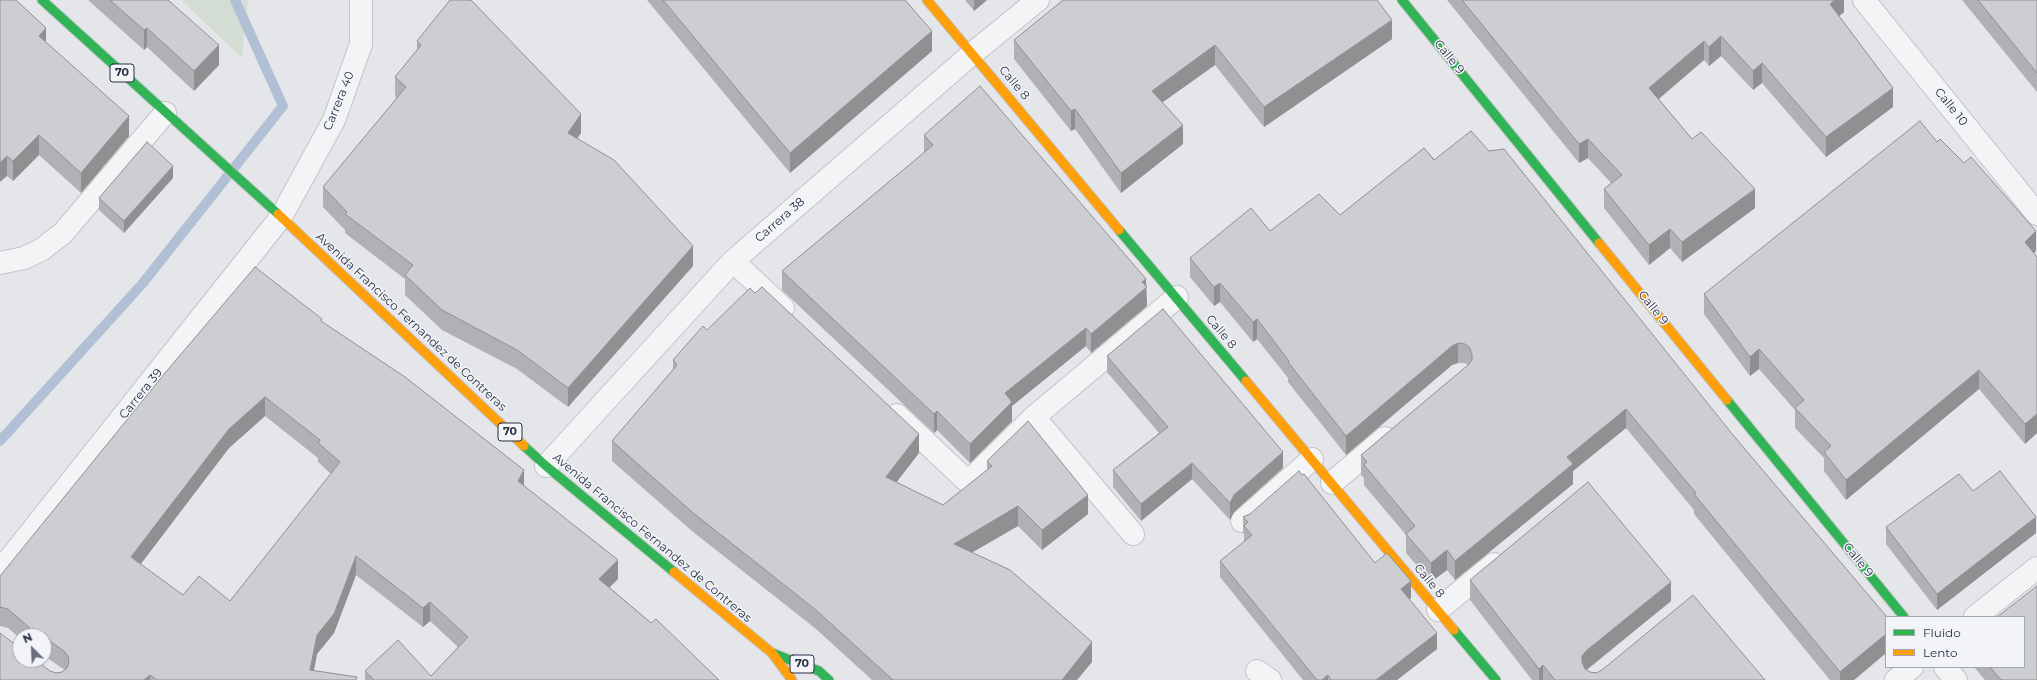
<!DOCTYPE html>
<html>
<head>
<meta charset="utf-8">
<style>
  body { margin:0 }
  #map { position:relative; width:2037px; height:680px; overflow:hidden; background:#e4e6e9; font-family:Montserrat,sans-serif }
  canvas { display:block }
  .legend { position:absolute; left:1885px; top:616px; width:140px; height:52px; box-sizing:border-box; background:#f2f4f8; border:1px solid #a2a6b0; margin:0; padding:5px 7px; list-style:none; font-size:12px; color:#293145 }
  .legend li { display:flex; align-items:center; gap:8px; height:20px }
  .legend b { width:20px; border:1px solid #a2a6b0 }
  .north { position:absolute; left:12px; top:628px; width:40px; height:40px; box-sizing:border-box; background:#f2f4f8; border:1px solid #a2a6b0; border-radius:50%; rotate:336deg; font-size:11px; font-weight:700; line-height:16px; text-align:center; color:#293145 }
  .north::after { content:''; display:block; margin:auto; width:14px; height:18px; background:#6a707e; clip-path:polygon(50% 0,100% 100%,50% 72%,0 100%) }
</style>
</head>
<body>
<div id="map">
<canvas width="2037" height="680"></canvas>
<ul class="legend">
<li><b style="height:5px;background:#30b455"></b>Fluido</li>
<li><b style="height:5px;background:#ff9f0a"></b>Lento</li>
</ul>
<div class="north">N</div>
</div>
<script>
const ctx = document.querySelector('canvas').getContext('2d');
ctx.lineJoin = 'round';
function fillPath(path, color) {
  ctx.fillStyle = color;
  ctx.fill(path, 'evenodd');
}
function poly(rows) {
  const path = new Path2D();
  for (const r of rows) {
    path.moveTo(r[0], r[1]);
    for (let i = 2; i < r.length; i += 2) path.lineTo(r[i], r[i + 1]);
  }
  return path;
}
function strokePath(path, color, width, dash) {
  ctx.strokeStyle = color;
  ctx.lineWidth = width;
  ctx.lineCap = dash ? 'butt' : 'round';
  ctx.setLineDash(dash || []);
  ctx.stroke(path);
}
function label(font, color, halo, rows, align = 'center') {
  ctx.font = font + ' Montserrat,sans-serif';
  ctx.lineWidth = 3;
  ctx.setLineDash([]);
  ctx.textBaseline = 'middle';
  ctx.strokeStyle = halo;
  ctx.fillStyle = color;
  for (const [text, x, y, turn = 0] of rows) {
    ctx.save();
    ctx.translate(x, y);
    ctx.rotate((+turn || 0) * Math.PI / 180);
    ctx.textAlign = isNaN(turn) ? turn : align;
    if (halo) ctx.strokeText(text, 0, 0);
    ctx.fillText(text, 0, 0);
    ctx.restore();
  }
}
fillPath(poly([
  [181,0,248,0,242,58]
]), '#d4ddd4');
strokePath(poly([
  [0,441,143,283,283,106,235,0]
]), '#b2c0d5', 10);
const street = poly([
  [1864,0,2037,214],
  [733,261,783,308],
  [0,263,24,258,41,250,63,233,165,113],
  [897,415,968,482,1034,417,1177,297],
  [1034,417,1133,534],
  [546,466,733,261,973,53,1038,0],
  [1332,483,1385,438],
  [1242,521,1312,459],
  [0,571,281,217,334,120,361,44,361,0],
  [1438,610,1494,564],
  [1975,617,2037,568],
  [1945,667,1956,680],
  [1257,671,1270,680],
  [1896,680,1912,667]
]);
const fast = poly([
  [42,0,278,214],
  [1402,0,1599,243],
  [1119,230,1246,381],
  [1727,400,1904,617],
  [524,446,546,466,674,572],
  [1454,630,1496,680],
  [772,653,819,671,829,680]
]);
const slow = poly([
  [927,0,1119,230],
  [278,214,524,446],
  [1599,243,1727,400],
  [1246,381,1454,630],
  [674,572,772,653,792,680]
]);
strokePath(street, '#c2c4c7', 24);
strokePath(fast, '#c2c4c7', 11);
strokePath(slow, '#c2c4c7', 11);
strokePath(street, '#f3f4f6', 22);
strokePath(fast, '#30b455', 9);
strokePath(slow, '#ff9f0a', 9);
fillPath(poly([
  [0,0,46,42,129,136,81,193,39,155,13,181,7,176],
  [88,0,168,0,219,65,194,91,147,47,144,50],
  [647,0,905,0,932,51,790,173],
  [965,0,987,0,974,11],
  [1447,0,1844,0,1844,12,1839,16,1893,107,1826,157,1762,83,1753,90,1721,56,1709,66,1704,60,1659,99,1692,139,1755,208,1682,262,1670,248,1649,265,1604,208,1604,189,1611,183,1588,158,1579,163],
  [1962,0,2037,0,2037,92],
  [1392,39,1264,127,1215,65,1162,102,1183,144,1121,193,1075,129,1071,131,1014,59,1014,40],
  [417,41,581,133,577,138,693,266,568,407,517,369,442,330,405,295,405,279,345,233,345,230,323,207,323,187,397,98,395,97,395,77,417,51],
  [924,135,1146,287,1147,306,1091,353,1086,346,1012,406,1012,421,970,463,937,430,934,433,782,290,782,271,924,153],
  [1424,148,1886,653,1854,680,1830,680,1694,514,1694,510,1626,428,1573,471,1573,484,1455,580,1447,570,1431,582,1406,553,1406,535,1364,485,1364,478,1361,475,1361,455,1468,365,1465,363,1458,363,1452,365,1346,455,1288,382,1288,378,1257,339,1253,342,1220,302,1214,306,1190,277,1190,258,1270,231,1340,215],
  [173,178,124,233,99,210,99,198],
  [2036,251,2034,253,2037,257,2037,433,2025,444,1979,389,1846,500,1824,471,1824,458,1795,428,1795,410,1759,369,1750,376,1704,314,1704,294],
  [322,322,524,485,618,579,609,587,719,680,365,680,365,671,431,676,458,647,430,621,423,627,356,575,334,633,317,654,314,670,357,680,0,680,50,671,56,673,62,672,65,670,44,656,44,636,20,636,20,638,8,628,0,626,0,576],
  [265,416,318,458,318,462,331,474,230,601,183,595,140,564,229,448],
  [707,330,919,453,896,482,943,505,987,470,987,461,1088,514,1042,550,1018,526,972,552,1092,662,1077,680,872,680,816,629,692,531,612,461,612,441,673,370,673,360],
  [1107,356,1283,468,1234,512,1230,520,1192,479,1141,521,1113,487,1113,470,1159,433,1107,372],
  [1973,491,2036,533,1937,610,1886,544,1886,527],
  [1243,517,1375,563,1411,598,1409,599,1437,649,1397,680,1303,680,1220,577,1220,561,1244,542,1244,534,1243,533],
  [1470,580,1671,601,1587,670,1590,672,1765,680,1532,680,1470,600],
  [1974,667,2024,667,2037,680,1985,680]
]), '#b0b1b5');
fillPath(poly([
  [974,0,987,0,974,11],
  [1835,0,1844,0,1844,12,1830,24,1830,4],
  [1392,20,1392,39,1264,127,1264,107],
  [46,28,46,47,39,36],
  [147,28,147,47,144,50,144,30],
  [932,31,932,51,790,173,790,153],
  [1721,36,1721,56,1709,66,1709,47],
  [1704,41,1704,60,1649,107,1649,88],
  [219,45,219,65,194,91,194,71],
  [1215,45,1215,65,1152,110,1152,91],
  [1762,63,1762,83,1753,90,1753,71],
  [1893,88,1893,107,1826,157,1826,137],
  [1075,109,1075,129,1071,131,1071,111],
  [581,114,581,133,568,152,568,133],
  [129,116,129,136,81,193,81,173],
  [1183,125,1183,144,1121,193,1121,173],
  [39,135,39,155,13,181,13,161],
  [1588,139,1588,158,1579,163,1579,144],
  [7,156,7,176,0,182,0,163],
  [173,166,173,178,124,233,124,221],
  [1755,189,1755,208,1682,262,1682,242],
  [1670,229,1670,248,1649,265,1649,245],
  [2036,231,2036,251,2025,261,2025,242],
  [693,246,693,266,568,407,568,388],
  [1146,279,1147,306,1091,353,1091,334,1142,282],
  [1220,283,1220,302,1214,306,1214,287],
  [1257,319,1257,339,1253,342,1253,322],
  [1086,328,1086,346,1012,406,1012,421,970,463,970,444,1005,393],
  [1458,343,1458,363,1452,365,1346,455,1346,436,1452,346],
  [1759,349,1759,369,1750,376,1750,357],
  [1979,370,1979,389,1846,500,1846,480],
  [265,397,265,416,229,448,131,577,131,557,229,429],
  [1626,409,1626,428,1573,471,1573,484,1455,580,1455,561,1567,457],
  [937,411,937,430,934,433,934,414],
  [2037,414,2037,433,2025,444,2025,424],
  [919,434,919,453,886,496,886,477],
  [1283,452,1283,468,1234,512,1230,520,1230,503,1234,495],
  [1192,463,1192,479,1141,521,1141,504],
  [524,470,524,489,518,481],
  [1088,495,1088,514,1042,550,1042,530],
  [1018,506,1018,526,954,563,954,544],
  [2036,517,2036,533,1937,610,1937,594],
  [1447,550,1447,570,1431,582,1431,563],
  [356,556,356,575,334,633,317,654,312,680,310,670,317,635],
  [618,560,618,579,599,598,599,579],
  [1411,581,1411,598,1401,605,1401,589],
  [1671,582,1671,601,1586,670,1582,675,1582,656,1586,651],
  [430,602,430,621,423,627,423,608],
  [1437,633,1437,649,1397,680,1376,680],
  [1886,634,1886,653,1854,680,1840,680,1840,672],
  [1092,642,1092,662,1077,680,1062,680],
  [1543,665,1543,680,1539,680,1539,669],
  [150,675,150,680,144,680],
  [1328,675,1328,680,1322,680]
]), '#909093');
const building = poly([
  [0,0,16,0,46,28,39,36,129,116,81,173,39,135,13,161,7,156,0,163,0,0],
  [110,0,168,0,219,45,194,71,147,28,144,30,110,0],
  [450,0,471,0,581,114,568,133,614,160,693,246,568,388,517,350,442,310,405,275,413,265,345,214,347,212,323,187,406,87,395,77,421,45,417,41,450,0],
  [663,0,905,0,932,31,790,153,663,0],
  [1063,0,1377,0,1392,20,1264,107,1215,45,1152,91,1183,125,1121,173,1075,109,1071,111,1014,40,1063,0],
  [1462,0,1835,0,1830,4,1893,88,1826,137,1762,63,1753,71,1721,36,1709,47,1704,41,1649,88,1692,139,1701,132,1755,189,1682,242,1670,229,1649,245,1604,189,1622,175,1588,139,1579,144,1462,0],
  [1978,0,2037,0,2037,73,1978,0],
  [980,86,1146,279,1142,282,1147,287,1091,334,1086,328,1005,393,1012,402,970,444,937,411,934,414,782,271,933,145,924,135,980,86],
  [1920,121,1937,142,1940,139,1964,163,1971,157,2036,231,2025,242,2037,257,2037,414,2025,424,1979,370,1846,480,1824,452,1831,446,1795,408,1804,400,1759,349,1750,357,1704,294,1920,121],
  [1471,131,1489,151,1504,149,1733,435,1887,617,1886,617,1886,634,1840,672,1694,494,1696,493,1626,409,1567,457,1573,464,1455,561,1447,550,1431,563,1406,534,1415,526,1364,465,1367,462,1361,455,1468,365,1472,360,1472,354,1469,347,1465,344,1458,343,1452,346,1346,436,1288,362,1289,361,1257,319,1253,322,1220,283,1214,287,1190,258,1251,208,1270,231,1319,194,1340,215,1424,148,1434,160,1471,131],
  [147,142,173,166,124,221,99,198,147,142],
  [255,267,322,319,321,321,405,377,524,470,518,481,618,560,599,579,651,623,656,619,719,680,374,680,365,671,398,640,431,676,468,637,430,602,423,608,356,556,334,614,317,635,310,670,357,677,356,680,157,680,150,675,144,680,0,680,0,633,20,648,20,660,35,660,50,671,56,673,62,672,67,668,69,662,68,656,64,651,44,637,44,636,42,636,31,629,8,609,0,607,0,576,165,373,255,267],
  [265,397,320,440,318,443,340,462,230,601,199,576,183,595,131,557,229,429,265,397],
  [762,287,919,434,886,477,943,505,992,466,987,461,1028,421,1088,495,1042,530,1018,506,954,544,1010,570,1092,642,1062,680,893,680,816,610,692,512,612,441,677,365,673,360,703,326,707,330,750,288,755,293,762,287],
  [1163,309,1283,452,1234,495,1230,503,1192,463,1141,504,1113,470,1168,427,1107,356,1163,309],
  [1299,471,1302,475,1304,474,1375,563,1387,553,1411,581,1401,589,1437,633,1376,680,1331,680,1328,675,1322,680,1317,680,1220,561,1252,535,1244,526,1248,522,1243,517,1250,514,1299,471],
  [2000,471,2036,517,1937,594,1886,527,1959,474,1973,491,2000,471],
  [1588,482,1671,582,1586,651,1582,656,1582,662,1585,669,1590,672,1596,673,1602,670,1693,595,1765,680,1555,680,1543,665,1539,669,1470,580,1588,482],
  [2037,586,2037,680,2001,680,1990,667,2024,667,2024,617,1997,617,2037,586]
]);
fillPath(building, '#cdced2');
strokePath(building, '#909093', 1);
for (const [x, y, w] of [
  [122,73,24],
  [510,432,24],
  [802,664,24]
]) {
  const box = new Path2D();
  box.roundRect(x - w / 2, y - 9, w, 18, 3);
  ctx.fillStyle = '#f2f4f8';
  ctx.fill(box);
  strokePath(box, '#293145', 1);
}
label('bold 11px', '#293145', null, [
  ["70",122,73],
  ["70",510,432],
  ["70",802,664]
]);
label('12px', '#293145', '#f2f4f8', [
  ["Calle 9",1449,57,51],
  ["Calle 8",1014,83,50],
  ["Carrera 40",339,101,-68],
  ["Calle 10",1951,107,51],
  ["Carrera 38",780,220,-41],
  ["Calle 9",1653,308,51],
  ["Avenida Francisco Fernandez de Contreras",411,322,43],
  ["Calle 8",1221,332,50],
  ["Carrera 39",141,394,-51],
  ["Avenida Francisco Fernandez de Contreras",652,538,40],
  ["Calle 9",1858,560,51],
  ["Calle 8",1429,581,50]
]);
</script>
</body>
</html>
